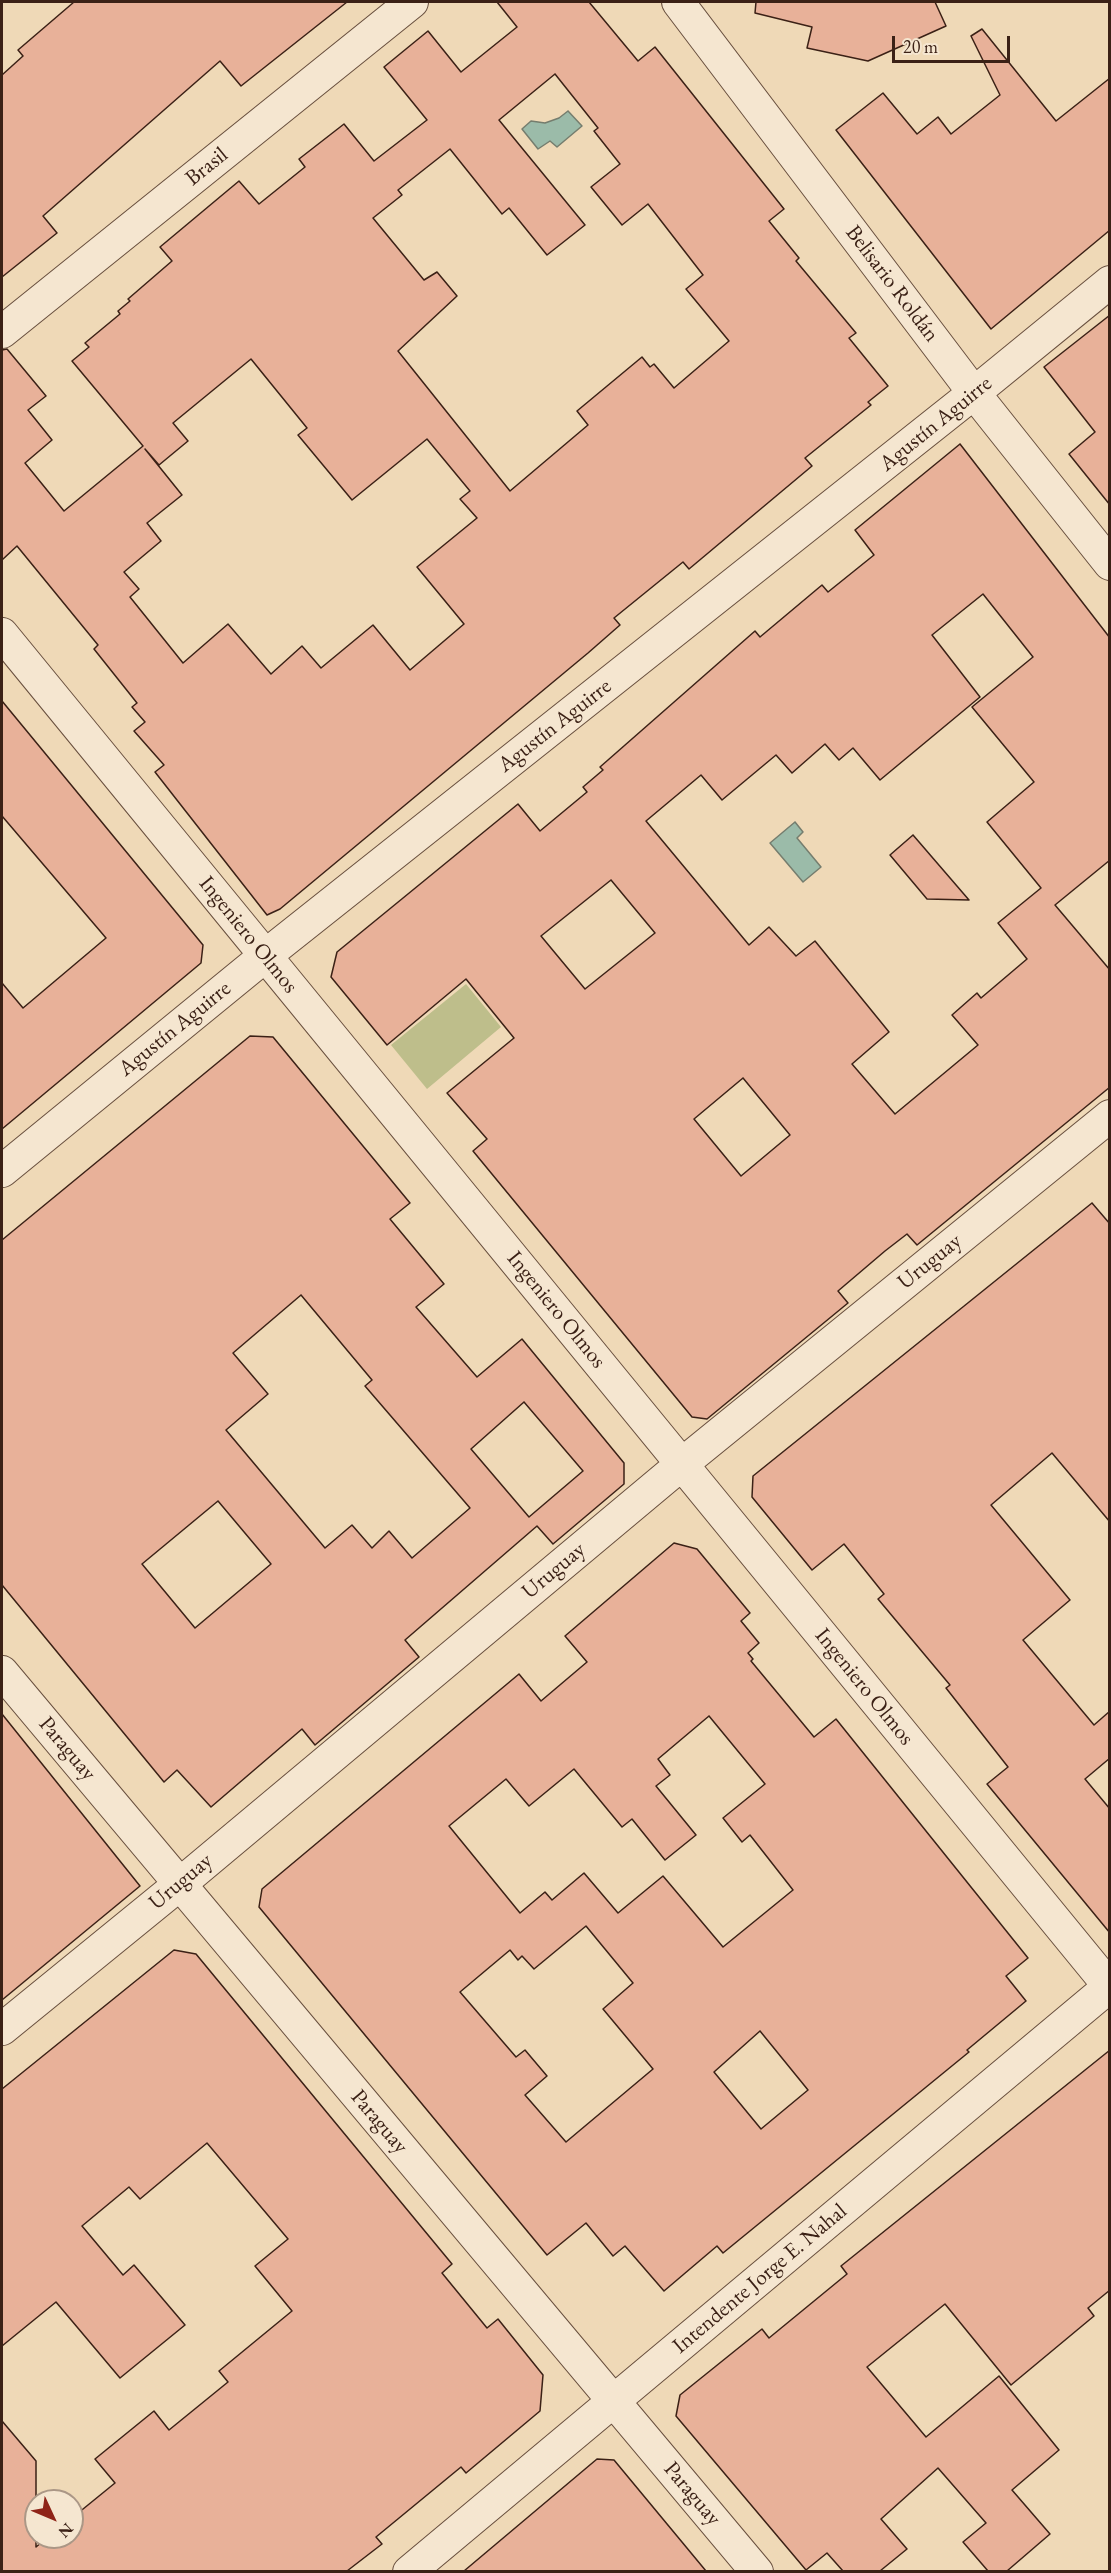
<!DOCTYPE html>
<html>
<head>
<meta charset="utf-8">
<style>
  body { margin:0 }
  #map { position:relative; width:1111px; height:2573px; overflow:hidden; background:#efd9b7; font-family:"EB Garamond",serif }
  canvas { display:block }
  .frame { position:absolute; inset:0; border:3px solid #3b2116; pointer-events:none }
  .north { position:absolute; left:24px; top:2489px; width:60px; height:60px; box-sizing:border-box; background:#f5e6d0; border:2px solid #ab9786; border-radius:50%; rotate:134deg; font-size:16px; font-weight:700; line-height:24px; text-align:center; color:#3b2116 }
  .north::after { content:''; display:block; margin:auto; width:21px; height:27px; background:#8f2418; clip-path:polygon(50% 0,100% 100%,50% 72%,0 100%) }
  .scale { position:absolute; left:892px; top:36px; width:118px; height:27px; box-sizing:border-box; border:3px solid #3b2116; border-top:0; padding-left:8px; font-size:18px; line-height:21px; white-space:nowrap; color:#3b2116; -webkit-text-stroke:4px #f5e6d0; paint-order:stroke }
</style>
</head>
<body>
<div id="map">
<canvas width="1111" height="2573"></canvas>
<div class="frame"></div>
<div class="north">N</div>
<div class="scale">20 m</div>
</div>
<script>
const ctx = document.querySelector('canvas').getContext('2d');
ctx.lineJoin = 'round';
function fillPath(path, color) {
  ctx.fillStyle = color;
  ctx.fill(path, 'evenodd');
}
function poly(rows) {
  const path = new Path2D();
  for (const r of rows) {
    path.moveTo(r[0], r[1]);
    for (let i = 2; i < r.length; i += 2) path.lineTo(r[i], r[i + 1]);
  }
  return path;
}
function strokePath(path, color, width, dash) {
  ctx.strokeStyle = color;
  ctx.lineWidth = width;
  ctx.lineCap = dash ? 'butt' : 'round';
  ctx.setLineDash(dash || []);
  ctx.stroke(path);
}
function label(font, color, halo, rows, align = 'center') {
  ctx.font = font + ' "EB Garamond",serif';
  ctx.lineWidth = 5;
  ctx.setLineDash([]);
  ctx.textBaseline = 'middle';
  ctx.strokeStyle = halo;
  ctx.fillStyle = color;
  for (const [text, x, y, turn = 0] of rows) {
    ctx.save();
    ctx.translate(x, y);
    ctx.rotate((+turn || 0) * Math.PI / 180);
    ctx.textAlign = isNaN(turn) ? turn : align;
    if (halo) ctx.strokeText(text, 0, 0);
    ctx.fillText(text, 0, 0);
    ctx.restore();
  }
}
fillPath(poly([
  [466,984,501,1027,427,1089,391,1045]
]), '#bebe8b');
const water = poly([
  [568,111,582,126,557,147,550,141,538,149,522,129,531,121,545,123,559,118,568,111],
  [795,822,803,832,797,838,821,867,803,882,770,843,795,822]
]);
fillPath(water, '#9bbba9');
strokePath(water, '#757d6e', 1.5);
const building = poly([
  [74,2,347,2,241,86,220,61,43,216,57,233,2,277,2,75,23,56,18,50,74,2],
  [497,2,589,2,638,61,655,47,784,209,769,221,799,258,796,261,856,333,849,338,888,386,868,402,871,405,805,458,812,466,689,569,683,562,614,618,620,625,588,653,280,909,267,915,155,772,164,765,134,731,145,722,132,707,137,703,94,649,98,645,17,546,2,560,2,350,7,349,46,396,28,410,52,440,25,463,64,511,143,446,72,361,89,347,85,343,120,314,118,311,130,301,128,299,172,261,160,247,239,181,259,204,305,167,299,159,344,124,374,161,427,120,384,67,428,31,461,72,517,27,497,2],
  [555,74,598,128,594,131,620,164,591,187,622,225,648,204,703,275,686,289,729,341,674,388,654,364,650,367,642,357,577,411,588,425,510,491,398,351,457,296,437,272,424,280,373,218,402,195,398,190,450,149,502,214,509,208,547,255,585,225,499,120,555,74],
  [251,359,307,428,298,435,352,500,427,439,470,491,460,499,477,518,417,567,464,624,410,670,373,625,321,668,302,646,271,674,228,624,183,663,130,597,139,589,124,572,161,541,147,523,182,495,145,449,159,465,188,441,173,423,251,359],
  [756,2,935,2,946,26,868,61,807,48,812,27,755,13,756,2],
  [982,29,1056,121,1110,78,1110,230,991,329,836,130,883,93,917,134,938,117,951,134,1000,95,971,36,982,29],
  [1110,315,1110,505,1069,454,1095,432,1044,367,1110,315],
  [960,444,1110,638,1110,860,1055,905,1110,970,1110,1087,917,1245,907,1234,885,1251,838,1291,848,1303,707,1419,692,1417,473,1151,487,1139,447,1093,514,1038,466,979,387,1045,331,977,337,952,518,804,540,831,587,792,583,787,603,770,600,767,755,631,760,637,822,585,828,592,874,555,855,530,960,444],
  [983,594,1033,657,972,707,1034,782,987,822,1041,888,998,923,1027,959,981,998,977,993,952,1015,978,1045,895,1114,852,1064,889,1032,815,941,796,956,769,927,749,945,646,821,701,775,722,800,776,755,792,773,825,744,839,760,853,748,880,780,980,697,932,635,983,594],
  [611,880,655,933,585,989,541,936,611,880],
  [743,1078,790,1135,741,1176,694,1119,743,1078],
  [2,701,203,945,201,963,2,1129,2,983,23,1008,106,938,2,816,2,701],
  [913,835,969,900,927,899,890,855,913,835],
  [250,1036,273,1037,410,1203,390,1219,444,1284,416,1307,477,1377,522,1339,624,1463,624,1484,553,1544,537,1526,405,1640,419,1657,315,1745,302,1729,211,1807,177,1770,164,1782,2,1585,2,1240,250,1036],
  [301,1295,372,1380,365,1386,470,1508,412,1558,389,1531,372,1548,352,1525,325,1548,226,1430,268,1394,233,1353,301,1295],
  [524,1402,583,1471,529,1517,471,1449,524,1402],
  [218,1501,271,1564,195,1628,142,1564,218,1501],
  [1092,1203,1110,1224,1110,1522,1052,1453,991,1505,1070,1600,1023,1640,1094,1725,1110,1711,1110,1758,1085,1779,1110,1809,1110,1933,987,1784,1008,1767,946,1688,950,1685,878,1599,884,1594,844,1544,812,1570,752,1497,753,1476,1092,1203],
  [674,1543,697,1549,750,1613,741,1621,759,1643,748,1653,753,1659,751,1661,814,1737,836,1719,1028,1958,1006,1976,1026,2001,967,2050,969,2052,723,2253,717,2246,664,2291,625,2246,613,2256,586,2223,547,2255,259,1907,262,1889,519,1674,541,1701,587,1662,565,1636,674,1543],
  [709,1716,765,1784,723,1818,742,1842,750,1835,793,1890,723,1947,663,1876,618,1913,584,1873,552,1900,545,1892,520,1913,449,1826,506,1779,529,1806,574,1769,622,1827,632,1819,665,1860,696,1835,656,1786,670,1775,658,1759,709,1716],
  [586,1926,633,1983,603,2009,653,2069,566,2142,525,2095,547,2076,525,2050,516,2057,460,1992,510,1950,518,1960,522,1956,534,1969,586,1926],
  [760,2031,808,2090,761,2129,714,2072,760,2031],
  [2,1714,140,1886,2,2000,2,1714],
  [174,1950,196,1954,452,2264,442,2273,487,2328,498,2319,543,2375,540,2411,466,2473,461,2467,376,2537,382,2544,347,2571,2,2571,2,2421,36,2461,36,2547,48,2537,72,2537,72,2518,115,2483,95,2459,154,2411,169,2430,228,2382,219,2371,292,2311,255,2266,288,2239,207,2143,140,2199,129,2187,82,2226,123,2275,134,2265,185,2325,120,2378,56,2302,2,2346,2,2089,174,1950],
  [1110,2050,1110,2290,1088,2308,1094,2316,1011,2385,945,2304,867,2367,926,2437,999,2376,1059,2450,1012,2490,1050,2534,1007,2571,988,2571,963,2542,986,2523,938,2468,881,2519,907,2549,880,2571,843,2571,827,2553,806,2570,676,2416,680,2395,762,2329,769,2338,847,2274,841,2266,1110,2050],
  [597,2459,614,2460,706,2571,464,2571,597,2459]
]);
fillPath(building, '#e8b199');
strokePath(building, '#3b2116', 1.5);
const street = poly([
  [678,2,974,393,1110,564],
  [2,332,412,2],
  [2,634,1110,1987],
  [2,1171,265,956,974,393,1110,282],
  [2,1672,757,2572],
  [2,2029,180,1884,682,1464,1110,1116],
  [409,2572,1110,1986]
]);
strokePath(street, '#684f3e', 34);
strokePath(street, '#f5e6d0', 32);
label('22px', '#3b2116', '#f5e6d0', [
  ["Brasil",207,167,-39],
  ["Belisario Roldán",892,284,53],
  ["Agustín Aguirre",936,424,-39],
  ["Agustín Aguirre",555,726,-38],
  ["Ingeniero Olmos",248,935,51],
  ["Agustín Aguirre",175,1029,-39],
  ["Uruguay",930,1262,-39],
  ["Ingeniero Olmos",556,1310,51],
  ["Uruguay",554,1571,-40],
  ["Ingeniero Olmos",864,1687,51],
  ["Paraguay",67,1749,50],
  ["Uruguay",181,1882,-40],
  ["Paraguay",379,2122,50],
  ["Intendente Jorge E. Nahal",760,2279,-40],
  ["Paraguay",692,2494,50]
]);
</script>
</body>
</html>
